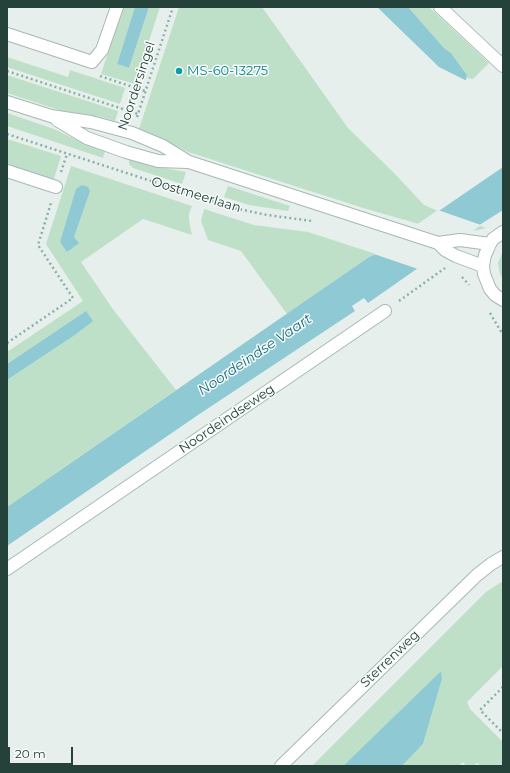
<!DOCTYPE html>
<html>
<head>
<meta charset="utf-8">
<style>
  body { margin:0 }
  #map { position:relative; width:510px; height:773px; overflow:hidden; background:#e6efeb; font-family:Montserrat,sans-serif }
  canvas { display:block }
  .frame { position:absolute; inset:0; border:8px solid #24423a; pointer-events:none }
  .scale { position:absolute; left:8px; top:747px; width:65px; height:18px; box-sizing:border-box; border:2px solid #24423a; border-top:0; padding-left:5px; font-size:12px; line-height:14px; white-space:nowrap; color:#24423a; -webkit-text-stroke:3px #f7fbf9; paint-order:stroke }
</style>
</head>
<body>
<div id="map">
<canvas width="510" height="773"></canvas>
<div class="frame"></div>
<div class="scale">20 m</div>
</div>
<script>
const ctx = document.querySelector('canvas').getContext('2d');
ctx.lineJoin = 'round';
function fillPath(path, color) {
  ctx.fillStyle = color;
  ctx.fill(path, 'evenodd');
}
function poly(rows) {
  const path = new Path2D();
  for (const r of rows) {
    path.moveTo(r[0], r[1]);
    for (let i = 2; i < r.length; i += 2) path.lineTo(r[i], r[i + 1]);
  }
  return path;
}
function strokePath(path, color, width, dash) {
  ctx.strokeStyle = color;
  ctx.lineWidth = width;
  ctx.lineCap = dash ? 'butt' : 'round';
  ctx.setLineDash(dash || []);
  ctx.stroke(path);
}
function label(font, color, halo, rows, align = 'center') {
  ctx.font = font + ' Montserrat,sans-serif';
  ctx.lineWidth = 3;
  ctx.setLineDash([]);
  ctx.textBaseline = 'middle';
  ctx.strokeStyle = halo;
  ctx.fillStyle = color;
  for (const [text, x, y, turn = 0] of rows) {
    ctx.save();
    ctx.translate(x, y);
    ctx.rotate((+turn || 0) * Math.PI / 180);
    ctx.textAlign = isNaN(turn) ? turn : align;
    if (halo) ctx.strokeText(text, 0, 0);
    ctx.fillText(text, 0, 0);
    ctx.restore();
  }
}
fillPath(poly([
  [123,7,135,7,117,64,129,68,149,7,160,7,135,84,101,74],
  [179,7,262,7,348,128,394,173,424,205,438,211,486,228,478,230,467,231,419,224,363,208,188,152,157,136,139,129],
  [408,7,429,7,489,63,473,79,467,78,467,75,451,53,444,48],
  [7,57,68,77,70,70,125,88,120,104,7,67],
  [7,75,118,111,115,121,101,117,59,110,7,93],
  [7,113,54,129,83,143,105,151,103,158,7,126],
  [7,139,61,156,53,182,7,167],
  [129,159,148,165,186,172,182,184,133,168,129,164],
  [71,166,192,206,189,214,189,221,192,235,143,219,81,262,112,308,176,390,7,507,7,380,72,337,86,311,7,364,7,352,83,301,46,244],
  [228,186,290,206,288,211,249,205,224,197],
  [204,209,254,225,308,232,376,254,369,257,287,314,241,251,208,240,201,221],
  [503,251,503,280,500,274,498,263],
  [503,581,503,666,467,702,470,709,503,742,503,766,481,766,477,763,474,766,466,766,463,762,459,766,402,766,423,744,442,679,441,671,343,766,312,766,486,592]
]), '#bfe0c8');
fillPath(poly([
  [135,7,149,7,129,68,117,64],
  [377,7,408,7,444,48,451,53,467,75,466,80,465,80,439,67],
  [503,167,503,210,481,224,368,303,364,298,352,306,355,311,198,415,7,546,7,507,369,257,376,254],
  [82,185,88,187,90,191,74,237,79,243,67,252,60,242,76,189],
  [86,311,93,321,72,337,7,380,7,364],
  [441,671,442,679,423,744,402,766,343,766]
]), '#8ec9d4');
fillPath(poly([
  [438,210,481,225,418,269,374,254]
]), '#e6efeb');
const minor = poly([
  [440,7,503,66],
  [7,34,92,62,102,50,117,7],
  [7,102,51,116,91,122,132,133,163,146,189,162,438,243,460,240,490,244],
  [57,120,87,138,126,152,158,161,188,162],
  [7,171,56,187],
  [503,232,493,239,490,244,485,255,483,266,484,274,490,289,495,295,503,300],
  [438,243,445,250,456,256,483,266],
  [7,569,385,311],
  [281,766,477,575,491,564,503,557]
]);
strokePath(minor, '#a8b8b2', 14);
strokePath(poly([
  [7,71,138,114],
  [100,76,145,91],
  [137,117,173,7],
  [7,134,234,208,267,215,312,221],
  [61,172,67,154],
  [462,277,469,285],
  [399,301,445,268],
  [490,313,503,335],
  [7,343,73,298,38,245,51,203],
  [503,687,480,710,503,733]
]), '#86b3a5', 2.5, [2, 3]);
strokePath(minor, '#fff', 12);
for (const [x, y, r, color] of [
  [179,71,4,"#0f9aa8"]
]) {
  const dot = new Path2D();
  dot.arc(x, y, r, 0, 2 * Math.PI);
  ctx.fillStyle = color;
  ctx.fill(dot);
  strokePath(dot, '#f7fbf9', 1.5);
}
label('13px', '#0d838f', '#f7fbf9', [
  ["MS-60-13275",187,71]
], 'left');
label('13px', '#24423a', '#f7fbf9', [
  ["Noordersingel",137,86,-72],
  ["Oostmeerlaan",196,195,17],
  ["Noordeindseweg",227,419,-34],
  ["Sterrenweg",390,659,-44]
]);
label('italic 14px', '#1c6f80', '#f7fbf9', [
  ["Noordeindse Vaart",255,355,-34]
]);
</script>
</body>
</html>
